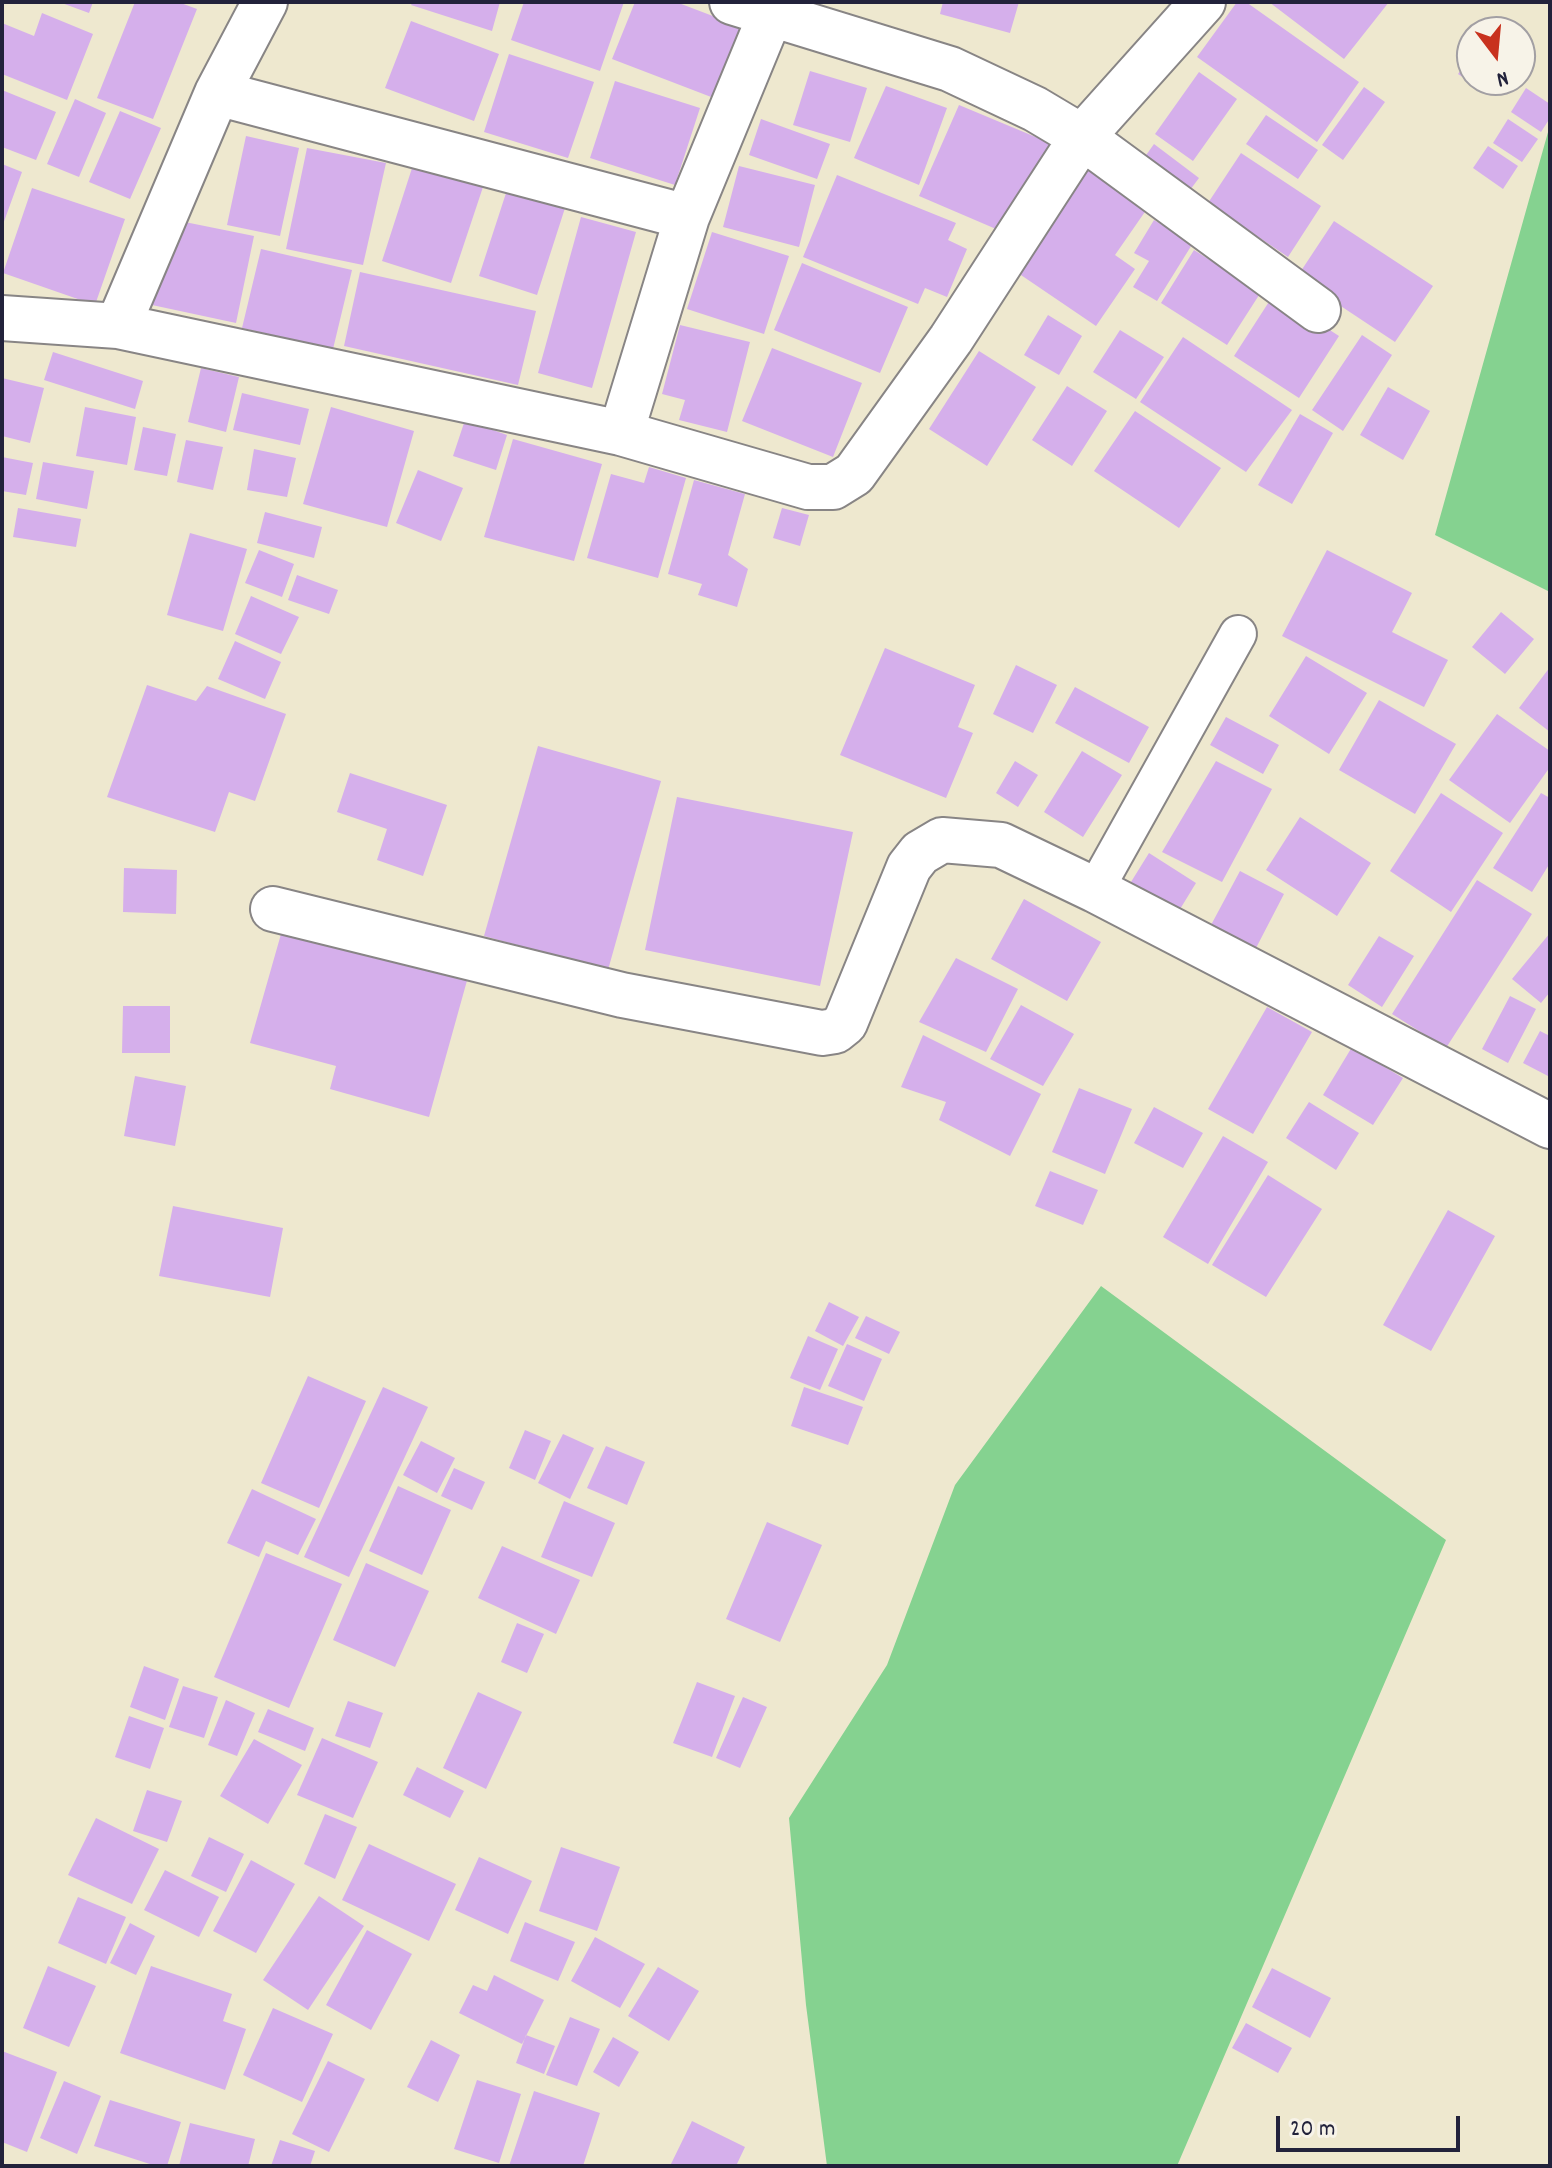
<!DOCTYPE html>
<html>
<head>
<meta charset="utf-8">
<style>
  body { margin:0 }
  #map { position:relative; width:1552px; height:2168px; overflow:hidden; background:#eee8cf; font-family:Dekko,sans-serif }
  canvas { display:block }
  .frame { position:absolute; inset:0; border:4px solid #22223b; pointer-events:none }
  .north { position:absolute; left:1456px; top:16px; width:80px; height:80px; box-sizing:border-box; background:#f7f3e8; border:2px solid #a29fa3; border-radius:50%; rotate:164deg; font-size:22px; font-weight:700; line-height:32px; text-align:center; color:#22223b }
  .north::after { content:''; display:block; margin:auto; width:28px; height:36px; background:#c8321e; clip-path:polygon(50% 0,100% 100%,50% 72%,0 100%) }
  .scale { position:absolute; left:1276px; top:2116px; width:184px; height:36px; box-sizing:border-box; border:4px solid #22223b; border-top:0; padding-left:10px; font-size:24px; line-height:28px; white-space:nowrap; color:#22223b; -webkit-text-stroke:6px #f7f3e8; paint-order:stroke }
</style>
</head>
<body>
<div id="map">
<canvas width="1552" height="2168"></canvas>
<div class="frame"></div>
<div class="north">N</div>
<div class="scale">20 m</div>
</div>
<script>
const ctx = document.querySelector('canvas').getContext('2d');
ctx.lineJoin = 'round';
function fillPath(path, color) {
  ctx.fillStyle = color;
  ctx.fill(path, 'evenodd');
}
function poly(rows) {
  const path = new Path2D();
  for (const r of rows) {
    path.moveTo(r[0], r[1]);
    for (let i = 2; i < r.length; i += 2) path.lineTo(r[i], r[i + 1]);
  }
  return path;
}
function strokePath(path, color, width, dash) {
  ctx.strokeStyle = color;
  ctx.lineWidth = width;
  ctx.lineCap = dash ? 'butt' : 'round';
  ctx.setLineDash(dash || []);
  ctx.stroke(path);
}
fillPath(poly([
  [1550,125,1550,592,1435,535],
  [1101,1286,1446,1540,1177,2166,827,2166,806,2005,789,1818,887,1665,955,1485]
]), '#85d290');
fillPath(poly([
  [59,2,93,2,89,13],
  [135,2,178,2,197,9,153,119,97,98],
  [413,2,500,2,492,31,411,5],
  [524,2,624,2,600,71,511,40],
  [635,2,676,2,747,29,719,100,612,59],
  [943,2,1019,2,1010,33,940,14],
  [1237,2,1246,2,1359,82,1317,142,1197,57],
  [1269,2,1389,2,1344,59],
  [42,13,93,34,67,100,2,74,2,23,34,36],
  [411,21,499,54,474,121,385,88],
  [509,54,594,82,568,158,484,132],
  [1472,54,1472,80,1497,80,1488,94,1458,74],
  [810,71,867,88,850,142,793,125],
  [1199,72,1237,99,1193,161,1155,134],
  [615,81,700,108,675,185,590,158],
  [886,86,947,108,919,185,854,158],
  [1364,87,1385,102,1343,160,1322,145],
  [1526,88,1550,104,1550,118,1541,132,1511,112],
  [2,90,56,112,36,160,2,147],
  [75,99,106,113,79,177,47,164],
  [959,105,1050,143,1010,235,919,196],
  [120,111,161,128,130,199,89,182],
  [1266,115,1318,150,1298,179,1246,144],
  [761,119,830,144,817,179,749,155],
  [1508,119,1538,139,1522,162,1493,143],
  [246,136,299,148,280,236,227,225],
  [1154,144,1199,178,1184,198,1139,165],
  [1488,146,1518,166,1503,189,1473,168],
  [307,148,386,163,363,265,286,249],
  [1241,153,1321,206,1288,257,1208,203],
  [2,164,22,172,2,227],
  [413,165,483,187,451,283,382,261],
  [739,166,815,185,799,247,723,227],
  [1089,166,1149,206,1115,255,1135,269,1096,326,1015,271],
  [837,175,956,223,948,240,967,249,947,297,925,288,918,304,803,257],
  [32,188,125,219,95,305,3,273],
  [507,190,565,208,537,295,479,276],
  [581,217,636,232,592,388,538,373],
  [170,219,254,236,236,323,152,305],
  [1154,220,1193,243,1157,301,1133,287,1149,261,1134,253],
  [1334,221,1433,286,1395,342,1297,277],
  [712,232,789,256,764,334,687,309],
  [261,249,352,270,333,349,242,328],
  [1194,250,1261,292,1227,345,1161,303],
  [802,263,908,307,880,373,774,330],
  [360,272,536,311,518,385,344,346],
  [1274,294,1339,336,1299,398,1234,356],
  [1048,315,1082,336,1059,375,1024,355],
  [680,325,750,342,727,432,679,420,685,400,662,394],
  [1120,330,1164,357,1136,399,1093,372],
  [1362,335,1392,355,1343,431,1312,410],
  [1183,337,1292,410,1246,472,1140,402],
  [772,348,862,383,833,457,742,421],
  [979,351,1036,387,987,466,929,429],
  [53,352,143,381,135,409,44,380],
  [201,368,239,377,226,432,188,422],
  [2,378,44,388,30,443,2,436],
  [1067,386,1107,411,1072,466,1032,440],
  [1388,387,1430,411,1403,460,1360,435],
  [242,393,309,409,300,445,233,430],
  [85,407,136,417,127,465,76,456],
  [331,407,414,431,387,527,303,504],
  [1135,411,1221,468,1179,528,1094,471],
  [1300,414,1333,433,1292,504,1258,485],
  [465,420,507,435,496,470,453,456],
  [143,427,176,434,167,476,134,470],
  [513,439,602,464,574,561,484,537],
  [186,440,223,447,213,490,177,482],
  [254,449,296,458,287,497,247,490],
  [2,457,33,463,26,495,2,491],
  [43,462,94,471,87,509,36,499],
  [649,467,686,478,658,578,587,558,611,474,644,483],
  [418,470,463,488,441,541,396,523],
  [694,480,745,494,728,555,748,569,737,607,698,595,702,584,668,574],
  [18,508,81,519,76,547,13,537],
  [782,508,809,515,800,546,773,538],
  [265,512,322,527,314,558,257,543],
  [190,533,247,549,223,631,167,615],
  [259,550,294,564,282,597,245,583],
  [1327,550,1412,593,1392,632,1448,660,1424,707,1282,636],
  [297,575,338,590,329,614,288,600],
  [251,596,299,617,281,654,235,634],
  [1501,612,1534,639,1505,674,1472,647],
  [235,641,281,662,265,699,218,679],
  [885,648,975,685,958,727,973,733,946,798,840,755],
  [1306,656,1367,693,1329,754,1269,716],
  [1016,665,1057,685,1033,733,993,714],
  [1550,667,1550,732,1519,708],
  [147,685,196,701,207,686,286,714,255,801,229,792,215,832,107,797],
  [1075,687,1149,727,1129,763,1055,723],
  [1379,700,1456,744,1415,814,1339,770],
  [1497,714,1550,751,1550,767,1510,823,1449,780],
  [1226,717,1279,745,1263,774,1210,745],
  [538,746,661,781,608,970,484,936],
  [1082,751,1122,775,1083,837,1044,812],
  [1015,761,1038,775,1018,807,996,793],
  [1216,761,1272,789,1222,882,1162,852],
  [350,773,447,805,423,876,377,860,387,829,337,812],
  [1441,793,1503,833,1451,912,1390,871],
  [1541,793,1550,798,1550,863,1532,892,1493,868],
  [677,797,853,832,820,986,645,950],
  [1300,817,1371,863,1337,916,1266,870],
  [1149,853,1196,883,1174,919,1126,890],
  [124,868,177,870,176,914,123,912],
  [1240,871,1284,894,1256,948,1211,925],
  [1477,880,1532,914,1446,1048,1392,1014],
  [1024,899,1101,942,1067,1001,991,959],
  [283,927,468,977,429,1117,330,1089,336,1066,250,1043],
  [1550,933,1550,992,1541,1003,1512,979],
  [1379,936,1414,956,1382,1007,1348,985],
  [956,958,1018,989,986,1052,919,1022],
  [1510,996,1536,1009,1508,1063,1482,1049],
  [1021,1005,1074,1034,1043,1086,990,1059],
  [123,1006,170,1006,170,1053,122,1053],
  [1267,1007,1312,1032,1253,1134,1208,1109],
  [1540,1031,1550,1036,1548,1076,1523,1063],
  [923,1035,1041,1094,1010,1156,939,1120,946,1102,901,1087],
  [1352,1047,1403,1078,1373,1125,1323,1095],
  [135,1076,186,1086,175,1146,124,1136],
  [1079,1088,1132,1109,1105,1174,1052,1152],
  [1309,1102,1359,1133,1336,1170,1286,1138],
  [1154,1107,1203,1133,1183,1168,1134,1143],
  [1223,1136,1268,1162,1208,1264,1163,1237],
  [1050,1171,1098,1190,1083,1225,1035,1206],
  [1268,1175,1322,1209,1266,1297,1212,1265],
  [173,1206,283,1228,270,1297,159,1276],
  [1448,1210,1495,1236,1431,1351,1383,1325],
  [829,1302,859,1317,843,1346,815,1331],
  [866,1316,900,1332,889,1354,855,1338],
  [808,1336,838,1349,820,1390,790,1378],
  [847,1344,882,1359,864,1401,828,1386],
  [308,1376,366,1401,319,1508,261,1483],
  [383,1387,428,1407,349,1577,304,1557],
  [804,1387,863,1407,848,1445,791,1426],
  [525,1430,551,1441,535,1480,509,1468],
  [563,1434,594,1448,570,1499,538,1483],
  [421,1441,455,1458,437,1493,403,1475],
  [606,1446,645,1462,627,1505,587,1488],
  [454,1468,485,1482,472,1510,441,1496],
  [398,1486,451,1510,422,1575,369,1551],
  [252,1489,316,1519,298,1555,266,1541,259,1557,227,1543],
  [564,1501,615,1523,592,1577,541,1557],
  [767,1522,822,1545,780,1642,726,1619],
  [502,1546,580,1580,556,1634,478,1598],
  [266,1553,342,1584,289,1708,214,1677],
  [366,1563,429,1591,395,1667,333,1640],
  [517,1623,544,1634,527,1673,501,1662],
  [144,1666,179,1679,165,1720,130,1707],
  [697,1682,735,1696,712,1757,673,1743],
  [183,1686,218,1697,204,1738,169,1727],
  [478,1692,522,1712,486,1789,443,1768],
  [743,1697,767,1707,740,1768,716,1758],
  [226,1700,255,1713,237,1756,208,1745],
  [348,1701,383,1713,370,1748,335,1736],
  [268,1709,314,1728,305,1751,258,1732],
  [129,1716,164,1728,150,1769,115,1757],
  [322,1738,378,1762,353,1818,297,1795],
  [254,1739,302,1765,268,1824,220,1796],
  [417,1767,464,1791,450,1818,403,1795],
  [147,1790,182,1801,167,1842,133,1831],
  [325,1814,357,1827,335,1879,304,1864],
  [96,1818,159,1849,132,1904,68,1875],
  [209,1837,244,1854,226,1892,191,1876],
  [369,1844,456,1884,429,1941,342,1900],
  [561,1847,620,1867,597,1931,539,1911],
  [479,1857,532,1881,508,1934,455,1910],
  [251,1860,295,1884,256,1953,213,1931],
  [165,1870,219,1897,199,1937,144,1910],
  [319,1896,364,1926,308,2010,263,1980],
  [78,1897,126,1917,106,1964,58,1943],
  [525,1922,575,1942,558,1981,510,1961],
  [130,1923,155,1936,136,1975,110,1963],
  [367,1930,412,1954,371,2030,326,2005],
  [595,1937,645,1964,620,2008,571,1981],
  [48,1966,96,1986,69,2047,23,2028],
  [151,1966,232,1994,223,2021,246,2029,225,2090,120,2053],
  [658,1967,699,1991,669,2041,628,2016],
  [1272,1968,1331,1998,1310,2038,1252,2007],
  [494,1975,544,2000,522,2044,459,2013,473,1985,487,1991],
  [273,2008,333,2034,302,2102,243,2075],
  [570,2017,600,2029,577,2086,546,2075],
  [1246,2023,1292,2048,1278,2073,1232,2048],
  [526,2035,555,2046,544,2074,516,2063],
  [613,2037,639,2052,619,2087,593,2072],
  [431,2040,460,2055,438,2102,407,2087],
  [2,2051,57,2072,27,2152,2,2142],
  [328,2061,365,2079,329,2152,292,2134],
  [477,2080,521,2094,499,2163,454,2149],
  [64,2081,101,2096,77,2154,40,2138],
  [534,2091,600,2113,583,2166,509,2166],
  [110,2100,181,2122,167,2166,156,2166,94,2146],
  [692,2121,745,2147,736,2166,670,2166],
  [190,2123,255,2139,248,2166,179,2166],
  [280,2140,315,2151,310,2166,271,2166]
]), '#d5afeb');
const service = poly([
  [1095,890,1238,634]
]);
const minor = poly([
  [732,2,950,69,1035,109,1082,137,1318,310],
  [217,93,687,217],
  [2,318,118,326,621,433,808,487,833,487,854,474,951,339,1082,137,1203,2],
  [118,326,217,93,265,2],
  [621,433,687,217,770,16],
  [273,909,622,995,822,1033,835,1031,845,1023,909,867,920,853,942,840,1001,845,1095,890,1550,1126]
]);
strokePath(service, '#888585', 40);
strokePath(minor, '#888585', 48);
strokePath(service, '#fff', 36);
strokePath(minor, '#fff', 44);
</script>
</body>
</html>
